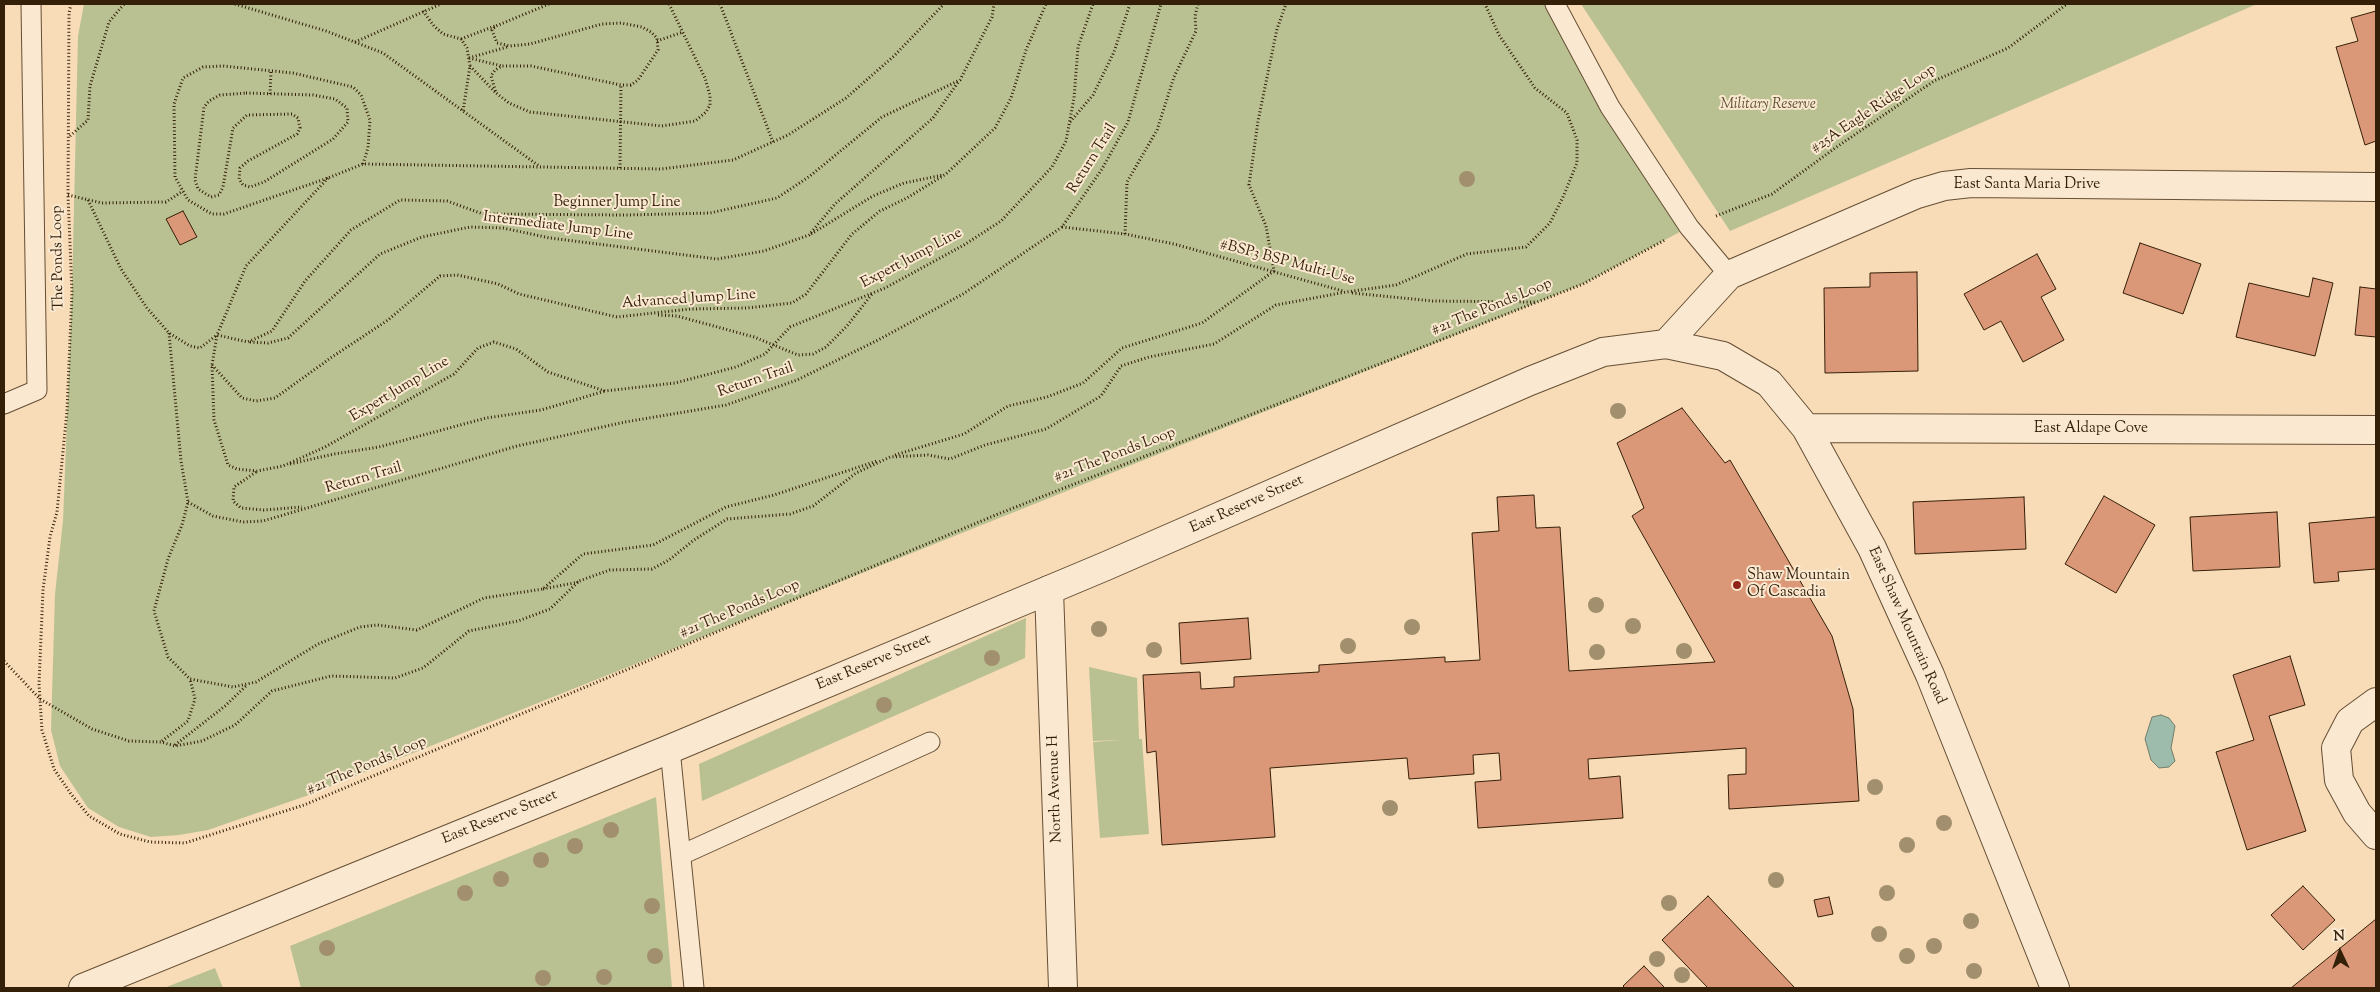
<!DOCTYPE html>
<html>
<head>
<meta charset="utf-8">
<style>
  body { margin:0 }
  #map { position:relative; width:2380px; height:992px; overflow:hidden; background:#f8dcb7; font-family:"Sorts Mill Goudy",serif }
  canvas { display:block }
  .frame { position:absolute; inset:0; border:5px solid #341f08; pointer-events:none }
  .north { position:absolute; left:2315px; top:927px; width:50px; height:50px; -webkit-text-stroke:4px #fae8d0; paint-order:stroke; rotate:357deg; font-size:14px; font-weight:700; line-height:20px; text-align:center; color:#341f08 }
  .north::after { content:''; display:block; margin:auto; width:18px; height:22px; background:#341f08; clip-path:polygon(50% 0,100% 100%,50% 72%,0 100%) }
</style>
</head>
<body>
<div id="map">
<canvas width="2380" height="992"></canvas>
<div class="frame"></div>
<div class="north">N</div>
</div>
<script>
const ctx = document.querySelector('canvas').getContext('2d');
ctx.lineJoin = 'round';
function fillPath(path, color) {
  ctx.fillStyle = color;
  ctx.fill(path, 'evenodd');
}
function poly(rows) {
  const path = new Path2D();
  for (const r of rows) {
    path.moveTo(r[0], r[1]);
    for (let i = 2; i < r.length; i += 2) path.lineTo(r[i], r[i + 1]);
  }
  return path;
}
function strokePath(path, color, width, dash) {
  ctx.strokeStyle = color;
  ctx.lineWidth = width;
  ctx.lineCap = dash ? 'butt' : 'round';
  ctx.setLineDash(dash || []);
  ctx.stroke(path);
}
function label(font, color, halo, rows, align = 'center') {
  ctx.font = font + ' "Sorts Mill Goudy",serif';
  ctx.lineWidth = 4;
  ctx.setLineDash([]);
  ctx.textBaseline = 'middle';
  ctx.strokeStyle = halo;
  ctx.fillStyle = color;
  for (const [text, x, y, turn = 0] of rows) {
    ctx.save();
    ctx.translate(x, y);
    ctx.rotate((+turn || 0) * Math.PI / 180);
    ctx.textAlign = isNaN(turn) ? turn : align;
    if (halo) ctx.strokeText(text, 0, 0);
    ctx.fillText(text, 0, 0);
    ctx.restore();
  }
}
fillPath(poly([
  [84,4,1555,4,1689,227,1583,284,306,796,208,830,179,835,151,837,119,827,88,808,60,766,51,730,55,594,63,521,72,292,78,36],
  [1581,4,2257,4,1730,231],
  [1026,618,1025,658,702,801,699,764],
  [1089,667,1137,678,1139,739,1142,739,1149,834,1100,838,1093,742,1120,740,1093,741],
  [656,797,672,988,301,988,290,946],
  [215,968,223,988,164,988]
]), '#b9c192');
const water = poly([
  [2161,715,2169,718,2175,726,2171,748,2175,761,2169,767,2159,768,2151,760,2145,739,2152,717,2161,715]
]);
fillPath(water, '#9dbcac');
strokePath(water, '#737d6a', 1);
const building = poly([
  [2376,11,2376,141,2365,145,2336,47,2358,41,2351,18,2376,11],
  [183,211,197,237,180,245,166,219,183,211],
  [2140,243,2201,264,2183,314,2123,293,2140,243],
  [2037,254,2056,289,2041,297,2064,340,2023,362,2001,321,1984,330,1964,294,2037,254],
  [1917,272,1918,371,1825,373,1824,288,1870,287,1870,273,1917,272],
  [2313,278,2333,283,2315,356,2236,337,2249,283,2309,297,2313,278],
  [2360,287,2376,289,2376,337,2355,335,2360,287],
  [1682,408,1725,463,1730,460,1832,636,1853,709,1859,801,1729,809,1728,775,1746,774,1746,748,1588,759,1589,779,1620,776,1623,818,1478,828,1475,782,1501,780,1499,753,1473,755,1474,774,1409,779,1407,758,1270,768,1275,837,1162,845,1156,751,1147,753,1143,675,1200,672,1201,689,1234,687,1234,677,1319,672,1319,665,1445,657,1445,662,1480,660,1472,533,1499,531,1497,497,1534,495,1536,528,1560,527,1569,671,1715,662,1632,516,1644,508,1617,443,1682,408],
  [2104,496,2155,525,2116,593,2065,564,2104,496],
  [2024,497,2026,549,1915,554,1913,502,2024,497],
  [2277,512,2280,567,2193,571,2190,517,2277,512],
  [2376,517,2376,569,2338,572,2339,581,2314,583,2309,523,2376,517],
  [1248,618,1251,659,1181,664,1179,623,1248,618],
  [2290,656,2305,705,2269,716,2306,831,2247,850,2216,752,2254,740,2233,675,2290,656],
  [2303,886,2335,920,2303,950,2271,915,2303,886],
  [1708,896,1795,988,1708,988,1662,940,1708,896],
  [1829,897,1833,914,1818,917,1814,900,1829,897],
  [2376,919,2376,988,2291,988,2376,919],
  [1644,966,1665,988,1625,988,1623,986,1644,966]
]);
fillPath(building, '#db9878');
strokePath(building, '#341f08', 1);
const service = poly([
  [1555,4,1610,107,1689,227,1729,275],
  [4,404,37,390,31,4],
  [670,749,694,988],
  [681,855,930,742]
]);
const minor = poly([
  [1806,428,2376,430],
  [1049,590,1063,988],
  [2376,702,2350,721,2336,748,2339,780,2357,813,2376,835],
  [2055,988,1930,675,1872,548,1806,428,1769,383,1723,356,1666,344,1729,275,1917,194,1944,186,1971,183,2376,187]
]);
const tertiary = poly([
  [83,988,670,749,1106,566,1530,381,1603,352,1666,344]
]);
strokePath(service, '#654e34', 21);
strokePath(minor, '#654e34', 30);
strokePath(tertiary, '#654e34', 30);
strokePath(poly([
  [71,4,69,13,68,195,72,292,67,411,57,512,50,537,43,590,39,684,42,730,54,769,71,794,89,816,120,834,150,842,185,843,304,805,998,514,1583,284,1665,240],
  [235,4,326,31,383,53,539,166],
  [549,4,496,26,492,30,497,43,510,46,530,44,602,24,621,23,642,27,651,32,657,38,658,50,638,80,631,85,621,85,531,66,502,66,495,70,491,76,496,93,509,103,530,112,662,126,695,121,706,112,710,105,710,96,705,78,669,4],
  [720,4,773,142],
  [423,11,434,26,443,34,461,39,467,48,470,66,463,111],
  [461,39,495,26],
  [657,41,683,32],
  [355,42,441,4],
  [469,58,507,47],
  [469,58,502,66],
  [470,66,495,92],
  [246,93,313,95,335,99,347,108,348,122,333,139,264,182,250,187,243,185,239,179,240,168,248,161,297,134,300,128,298,118,292,114,247,115,233,128,223,187,219,195,211,197,198,189,195,180,204,107,209,101,220,95,246,93],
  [270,94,271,71],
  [1070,122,1093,95,1114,52,1130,4],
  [70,136,88,120,90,86,109,22,124,4],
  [363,164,368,148,370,120,361,95,353,87,293,73,223,66,203,67,183,78,174,104,175,177,188,200,212,214,224,214,328,178,363,164,661,169,733,160,788,135,846,98,894,56,944,4],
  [620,168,621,85],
  [328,178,246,266,217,335,212,365,214,420,228,465,237,469,257,471,283,466,325,447,454,374,478,348,494,342,516,349,548,372,605,391,675,383,736,367,765,354,790,327,885,288,964,245,1001,221,1052,167,1066,141,1074,98,1078,47,1093,4],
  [68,195,102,203,166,202,183,191],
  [88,200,121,269,147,308,169,333,190,346,200,348,217,335,248,342,272,331,305,281,351,230,400,200,447,201,483,214,627,215,710,213,777,198,810,176,882,117,960,80,992,17,994,4],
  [1716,216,1772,194,1838,146,1934,81,2008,48,2067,4],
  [1062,227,1125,234,1174,244,1343,291],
  [811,234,873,196,904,183,943,175],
  [1125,234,1127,182,1157,130,1174,77,1196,31,1195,16,1198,4],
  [1352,293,1433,301,1535,302],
  [658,315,677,316,754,337,798,355,813,354,826,347,847,326,872,294],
  [169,333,181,461,188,502,182,525,168,559,154,611,168,657,190,679,233,687,256,682,318,644,360,627,377,625,417,630,484,598,543,589,583,554,653,545,726,507,774,495,877,461],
  [250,342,268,343,288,338,380,254,422,237,470,227,503,228,550,238,717,259,764,251,809,235,835,204,933,118,959,81],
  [212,365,242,398,256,401,275,398,332,357,388,320,440,276,457,275,498,284,519,294,617,317,691,309,747,308,792,303,806,294,852,234,880,211,907,198,946,174,995,128,1011,98,1026,50,1046,4],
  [895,455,964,434,1008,406,1047,397,1083,383,1122,348,1202,323,1274,271,1266,226,1249,185,1258,121,1277,29,1286,4],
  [290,464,334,454,379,447,486,418,541,410,605,391],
  [256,472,234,487,233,501,241,508,264,510,302,507],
  [188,502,213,516,243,522,263,521,517,446,625,422,726,405,797,380,878,340,963,294,1062,227,1102,169,1128,122,1161,4],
  [543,589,579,582],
  [4,661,40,699,92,729,129,741,161,742,175,746,202,741,235,725,272,691,331,676,395,678,423,668,469,631,518,621,550,609,579,581,610,570,652,569,669,560,694,540,727,519,790,514,813,506,856,473,890,457,928,455,950,459,985,445,1046,429,1101,396,1121,366,1149,357,1214,344,1276,305,1346,292,1396,285,1467,254,1526,247,1550,223,1563,197,1577,163,1577,140,1567,113,1535,88,1499,35,1485,4],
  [162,741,188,721,195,699,190,679],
  [175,745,225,706,247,685]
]), '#341f08', 3, [1, 2.5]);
strokePath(service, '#fae8d0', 19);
strokePath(minor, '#fae8d0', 28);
strokePath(tertiary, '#fae8d0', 28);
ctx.fillStyle = '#a28f6d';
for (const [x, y] of [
  [1467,179],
  [1618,411],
  [1596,605],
  [1633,626],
  [1412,627],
  [1099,629],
  [1348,646],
  [1154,650],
  [1684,651],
  [1597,652],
  [992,658],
  [884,705],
  [1875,787],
  [1390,808],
  [1944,823],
  [611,830],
  [1907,845],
  [575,846],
  [541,860],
  [501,879],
  [1776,880],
  [465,893],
  [1887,893],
  [1669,903],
  [652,906],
  [1971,921],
  [1879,934],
  [1934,946],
  [327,948],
  [655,956],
  [1907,956],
  [1657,959],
  [1974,971],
  [1682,975],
  [604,977],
  [543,978]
]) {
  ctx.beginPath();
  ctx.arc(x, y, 8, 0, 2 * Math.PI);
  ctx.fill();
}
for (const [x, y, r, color] of [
  [1737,585,5,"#8f2418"]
]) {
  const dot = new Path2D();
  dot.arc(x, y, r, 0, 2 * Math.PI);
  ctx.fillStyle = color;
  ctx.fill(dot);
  strokePath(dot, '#fae8d0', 2);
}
label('italic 15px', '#5c5031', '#fae8d0', [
  ["Military Reserve",1768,105]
]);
label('15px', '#341f08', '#fae8d0', [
  ["#25A Eagle Ridge Loop",1874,110,-34],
  ["Return Trail",1093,159,-58],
  ["East Santa Maria Drive",2027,185],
  ["Beginner Jump Line",617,203],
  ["Intermediate Jump Line",558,227,7],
  ["The Ponds Loop",59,258,-91],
  ["Expert Jump Line",912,259,-28],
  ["#BSP3 BSP Multi-Use",1287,263,15],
  ["Advanced Jump Line",689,300,-4],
  ["#21 The Ponds Loop",1492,308,-22],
  ["Return Trail",756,381,-19],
  ["Expert Jump Line",400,390,-31],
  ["East Aldape Cove",2091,429],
  ["#21 The Ponds Loop",1115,456,-21],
  ["Return Trail",364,479,-16],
  ["East Reserve Street",1247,505,-24],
  ["#21 The Ponds Loop",740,610,-23],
  ["East Shaw Mountain Road",1906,626,66],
  ["East Reserve Street",874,663,-23],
  ["#21 The Ponds Loop",367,767,-23],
  ["North Avenue H",1056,789,-92],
  ["East Reserve Street",500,818,-22]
]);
label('15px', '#341f08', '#fae8d0', [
  ["Shaw Mountain",1747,576],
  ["Of Cascadia",1747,593]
], 'left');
</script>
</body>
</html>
